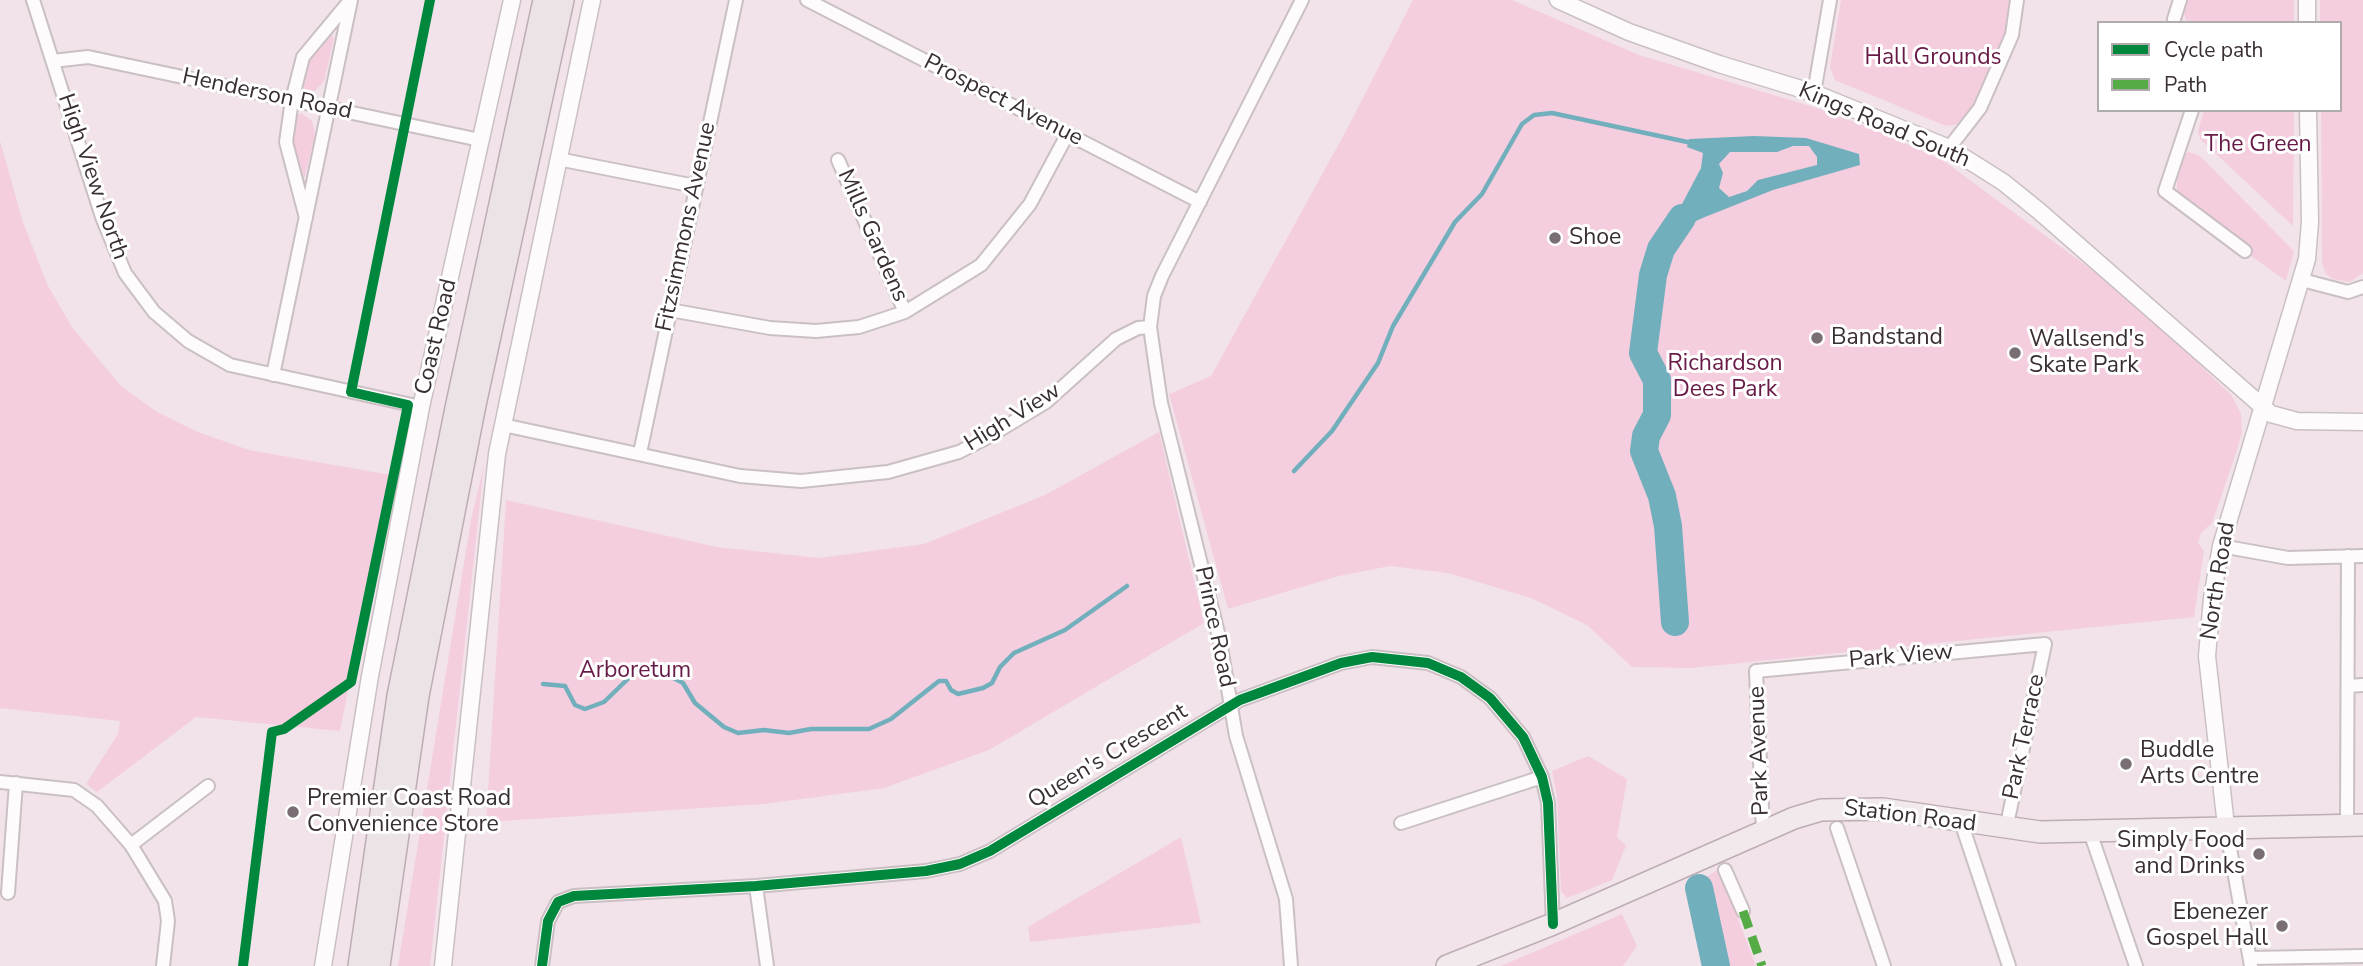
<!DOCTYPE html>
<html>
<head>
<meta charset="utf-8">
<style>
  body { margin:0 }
  #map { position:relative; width:2363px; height:966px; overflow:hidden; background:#f1e3e9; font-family:"Nunito Sans",sans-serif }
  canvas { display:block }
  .legend { position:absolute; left:2097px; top:21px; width:245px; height:91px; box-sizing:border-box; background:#fff; border:2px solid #b0acad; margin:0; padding:9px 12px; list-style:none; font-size:21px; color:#392f33 }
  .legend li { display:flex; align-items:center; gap:14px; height:35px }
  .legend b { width:35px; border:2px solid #b0acad }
</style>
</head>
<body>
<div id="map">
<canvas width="2363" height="966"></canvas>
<ul class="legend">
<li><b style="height:9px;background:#00873e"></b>Cycle path</li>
<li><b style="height:9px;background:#55ab45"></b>Path</li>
</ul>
</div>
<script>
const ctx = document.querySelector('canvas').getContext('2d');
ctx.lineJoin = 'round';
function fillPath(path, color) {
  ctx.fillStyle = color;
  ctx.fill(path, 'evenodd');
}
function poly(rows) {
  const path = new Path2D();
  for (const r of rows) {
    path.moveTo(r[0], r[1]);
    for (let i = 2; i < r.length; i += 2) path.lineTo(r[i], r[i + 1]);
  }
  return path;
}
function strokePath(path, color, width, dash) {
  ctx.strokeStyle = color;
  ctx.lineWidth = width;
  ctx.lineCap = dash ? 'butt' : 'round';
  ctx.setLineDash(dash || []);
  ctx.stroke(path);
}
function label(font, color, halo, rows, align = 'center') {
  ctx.font = font + ' "Nunito Sans",sans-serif';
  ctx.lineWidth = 6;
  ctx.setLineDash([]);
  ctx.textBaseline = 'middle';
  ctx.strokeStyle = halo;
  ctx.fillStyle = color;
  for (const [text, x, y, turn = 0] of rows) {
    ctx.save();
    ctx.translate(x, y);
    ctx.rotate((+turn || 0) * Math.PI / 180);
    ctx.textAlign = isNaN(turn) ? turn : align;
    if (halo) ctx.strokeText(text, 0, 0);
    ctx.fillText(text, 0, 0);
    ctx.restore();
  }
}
fillPath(poly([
  [1413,0,1512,0,1639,55,1817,108,1873,129,1944,161,2092,270,2174,340,2232,396,2241,414,2242,432,2237,450,2212,523,2201,533,2198,543,2204,551,2194,617,1691,668,1632,667,1587,625,1531,598,1448,573,1390,566,1339,576,1228,609,1169,394,1211,376,1346,131],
  [1841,0,2010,0,2005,37,1975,107,1959,124,1946,126,1835,80,1830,67],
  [2187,0,2294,0,2294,23,2187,23,2184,13],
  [2320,0,2363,0,2363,273,2350,282,2333,279,2326,274,2322,264,2321,110,2340,110,2340,23,2320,23],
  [329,34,334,38,324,81,315,91,301,92,308,58],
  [2204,110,2294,110,2293,226,2200,139,2198,131],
  [301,113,312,121,315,134,305,177,302,177,293,141,297,116],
  [0,141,23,222,48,286,72,327,121,386,157,412,198,432,249,450,391,475,340,731,196,717,97,792,86,784,118,734,120,721,0,708],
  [2189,152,2200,156,2294,251,2286,281,2247,253,2248,248,2177,190,2177,170,2183,154],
  [1159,432,1204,623,989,750,884,788,764,804,486,822,506,500,717,547,819,558,924,544,1045,495],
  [484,465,430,966,398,966,471,520],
  [1588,756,1627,779,1617,837,1626,846,1612,880,1567,898,1561,891,1557,796,1552,771],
  [1181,837,1201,923,1030,942,1028,927],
  [1719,869,1756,966,1721,966,1701,880],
  [1622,914,1637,946,1623,966,1501,966]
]), '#f4cedf');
fillPath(poly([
  [1754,136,1806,138,1859,154,1860,165,1773,190,1705,217,1687,225,1661,249,1658,245,1663,231,1682,204,1701,168,1703,153,1687,147,1689,139],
  [1793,146,1809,146,1817,157,1817,165,1758,180,1747,191,1729,197,1719,188,1723,173,1719,164,1730,152,1777,152]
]), '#72afbc');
strokePath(poly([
  [1294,471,1332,431,1378,363,1393,326,1455,222,1482,194,1522,124,1534,115,1552,113,1692,143],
  [543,684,565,686,575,705,585,709,604,702,634,673,651,666,683,683,695,703,724,727,738,733,764,730,789,733,811,729,869,729,891,719,939,681,946,681,951,690,958,694,983,688,992,683,1000,667,1014,653,1065,630,1127,586]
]), '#72afbc', 4.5);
strokePath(poly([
  [1675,622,1668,526,1662,496,1644,451,1646,436,1657,415,1657,380,1643,353,1653,275,1661,249,1682,218],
  [1699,888,1716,966]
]), '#72afbc', 28);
const minor = poly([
  [33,0,102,217,125,273,154,312,188,341,230,365,421,407],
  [807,0,1200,202],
  [2174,19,2180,0],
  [53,61,88,57,480,140],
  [1814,93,1830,0],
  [2192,110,2165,191,2245,251],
  [1949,148,1980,108,2012,35,2017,0],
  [558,159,695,186],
  [838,160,905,312],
  [306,218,286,142,292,100,303,57,348,3],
  [2302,280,2348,292,2363,287],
  [670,310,770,328,816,331,859,327,905,312,981,265,1030,204,1067,135],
  [1150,327,1161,403,1220,641,1236,736,1286,899,1291,966],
  [273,375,351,0],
  [503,425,740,476,801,481,888,472,959,452,988,437,1046,402,1116,339,1138,328,1150,327,1154,296,1162,276,1302,0],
  [640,453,736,0],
  [2221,546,2288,558,2363,556],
  [2348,686,2363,685],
  [0,782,74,790,97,806,131,845,165,901,168,921,163,966],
  [1961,822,2009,966],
  [1401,823,1542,777],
  [2347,825,2348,556],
  [2226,826,2251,966],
  [1837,828,1884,966],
  [1763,831,1756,671,2045,644,2006,829],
  [2090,832,2136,966],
  [131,845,208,786],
  [1725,870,1743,911],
  [756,886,767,966],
  [8,893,16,783],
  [2250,958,2363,956],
  [542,966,548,921,558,902,574,896,756,886,926,871,960,864,990,851,1240,700,1341,663,1372,657,1428,663,1461,677,1490,698,1523,737,1542,777,1548,803,1553,924]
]);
const tertiary = poly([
  [1558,0,1629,32,1719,64,1814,93,1949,148,2003,182,2039,211,2271,414,2297,421,2363,422],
  [2307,0,2307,23],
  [2226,826,2207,656,2212,598,2221,546,2307,259,2310,222,2308,110],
  [323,966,370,676,421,407,512,0],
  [443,966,497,454,592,0]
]);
const primary = poly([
  [1447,966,1553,924,1794,818,1821,810,1883,809,2040,832,2363,825]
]);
const trunk = poly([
  [359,966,398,696,456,408,544,0],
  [379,966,418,696,475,405,563,0]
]);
strokePath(minor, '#cac0c4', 16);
strokePath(tertiary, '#cac0c4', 19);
strokePath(primary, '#bdacb4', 24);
strokePath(trunk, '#bdacb4', 24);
strokePath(minor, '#fdfbfc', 12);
strokePath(tertiary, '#fdfbfc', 16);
strokePath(primary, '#f1e9ec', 21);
strokePath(trunk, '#ece3e7', 21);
strokePath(poly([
  [1743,911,1762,966]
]), '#55ab45', 9, [18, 9]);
strokePath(poly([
  [243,966,272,732,284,729,351,682,408,405,351,392,430,0],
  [542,966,548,921,558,902,574,896,756,886,926,871,960,864,990,851,1240,700,1341,663,1372,657,1428,663,1461,677,1490,698,1523,737,1542,777,1548,803,1553,924]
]), '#00873e', 10);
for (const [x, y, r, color] of [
  [1555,238,7,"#796e73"],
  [1817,338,7,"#796e73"],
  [2015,353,7,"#796e73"],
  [2126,764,7,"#796e73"],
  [293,812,7,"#796e73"],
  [2259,854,7,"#796e73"],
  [2282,926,7,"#796e73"]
]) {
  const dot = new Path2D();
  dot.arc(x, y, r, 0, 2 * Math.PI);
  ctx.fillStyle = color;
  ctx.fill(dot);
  strokePath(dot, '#fff', 2.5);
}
label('23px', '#681a46', '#fff', [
  ["Hall Grounds",1933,58],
  ["The Green",2258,145],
  ["Richardson",1725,364],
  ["Dees Park",1725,390],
  ["Arboretum",635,671]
]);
label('23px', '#392f33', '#fff', [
  ["Henderson Road",267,95,12],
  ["Prospect Avenue",1003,101,27],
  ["Kings Road South",1884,126,23],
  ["High View North",92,177,71],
  ["Fitzsimmons Avenue",687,227,-78],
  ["Mills Gardens",872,236,66],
  ["Coast Road",437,337,-77],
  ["High View",1013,418,-32],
  ["North Road",2219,581,-81],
  ["Prince Road",1214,627,78],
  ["Park View",1901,657,-5],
  ["Park Terrace",2025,737,-78],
  ["Park Avenue",1760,751,-92],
  ["Queen's Crescent",1108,757,-31],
  ["Station Road",1910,817,7]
]);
label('23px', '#392f33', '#fff', [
  ["Shoe",1569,238],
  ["Bandstand",1831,338],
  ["Wallsend's",2029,340],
  ["Skate Park",2029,366],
  ["Buddle",2140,751],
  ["Arts Centre",2140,777],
  ["Premier Coast Road",307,799],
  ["Convenience Store",307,825],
  ["Simply Food",2245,841,"right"],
  ["and Drinks",2245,867,"right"],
  ["Ebenezer",2268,913,"right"],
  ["Gospel Hall",2268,939,"right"]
], 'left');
</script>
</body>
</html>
